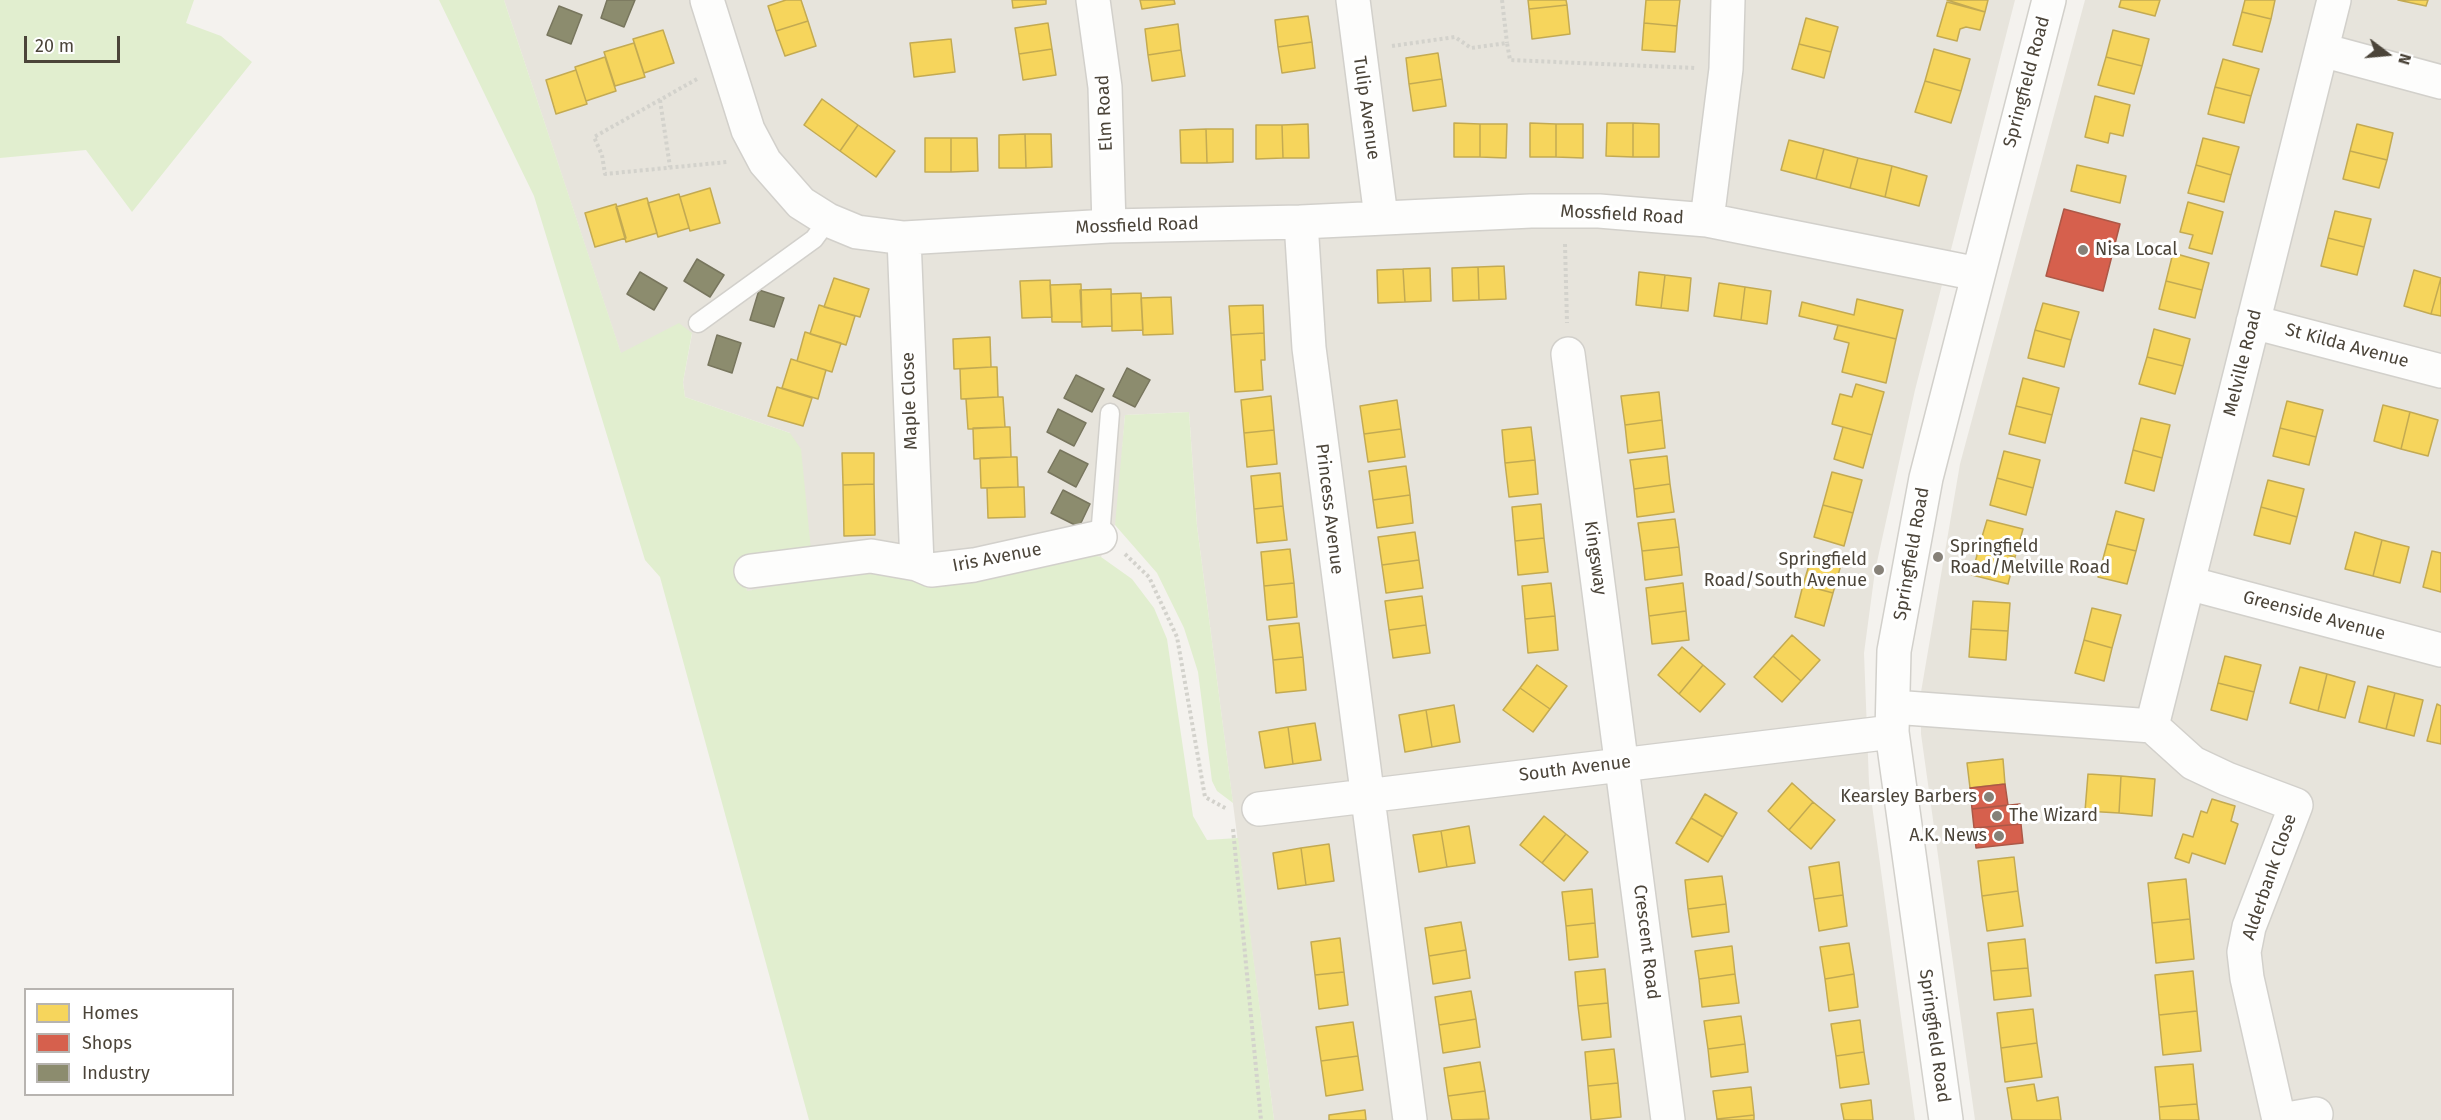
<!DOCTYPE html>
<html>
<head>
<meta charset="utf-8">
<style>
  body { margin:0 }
  #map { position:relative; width:2441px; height:1120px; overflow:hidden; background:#f4f2ee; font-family:"Fira Sans",sans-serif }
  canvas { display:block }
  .legend { position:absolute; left:24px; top:988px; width:210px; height:108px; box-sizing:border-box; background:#fff; border:2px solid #b7b4b0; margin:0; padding:8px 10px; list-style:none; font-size:18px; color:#4b4439 }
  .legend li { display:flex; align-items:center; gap:12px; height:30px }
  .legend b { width:30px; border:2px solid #b7b4b0 }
  .north { position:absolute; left:2357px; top:24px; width:60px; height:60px; -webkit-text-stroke:4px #fff; paint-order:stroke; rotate:106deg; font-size:16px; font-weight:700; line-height:24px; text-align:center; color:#4b4439 }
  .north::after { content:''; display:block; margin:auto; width:21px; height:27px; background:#4b4439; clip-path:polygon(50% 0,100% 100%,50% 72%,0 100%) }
  .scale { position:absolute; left:24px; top:36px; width:96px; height:27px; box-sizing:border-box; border:3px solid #4b4439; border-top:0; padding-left:8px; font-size:18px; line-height:21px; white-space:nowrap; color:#4b4439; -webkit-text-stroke:4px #fff; paint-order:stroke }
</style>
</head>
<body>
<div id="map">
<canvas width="2441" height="1120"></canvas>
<ul class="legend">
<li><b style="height:16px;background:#f6d55c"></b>Homes</li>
<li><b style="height:16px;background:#d6604d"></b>Shops</li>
<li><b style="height:16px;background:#8c8c6e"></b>Industry</li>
</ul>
<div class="north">N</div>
<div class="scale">20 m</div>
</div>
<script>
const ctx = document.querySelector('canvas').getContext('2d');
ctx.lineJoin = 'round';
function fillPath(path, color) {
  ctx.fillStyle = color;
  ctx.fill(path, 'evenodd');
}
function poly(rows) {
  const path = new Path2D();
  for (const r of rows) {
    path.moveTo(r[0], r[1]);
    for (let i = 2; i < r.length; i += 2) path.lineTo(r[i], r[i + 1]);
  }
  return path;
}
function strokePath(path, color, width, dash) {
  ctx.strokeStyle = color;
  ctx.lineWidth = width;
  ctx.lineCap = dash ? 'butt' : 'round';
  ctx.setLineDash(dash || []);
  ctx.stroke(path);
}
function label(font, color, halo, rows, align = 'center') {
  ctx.font = font + ' "Fira Sans",sans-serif';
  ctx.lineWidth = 6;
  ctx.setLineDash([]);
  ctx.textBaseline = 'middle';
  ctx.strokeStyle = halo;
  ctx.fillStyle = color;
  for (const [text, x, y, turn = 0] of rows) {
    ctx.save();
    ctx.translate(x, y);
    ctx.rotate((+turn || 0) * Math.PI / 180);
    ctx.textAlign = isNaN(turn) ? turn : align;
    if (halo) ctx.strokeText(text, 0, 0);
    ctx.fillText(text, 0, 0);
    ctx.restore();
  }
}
fillPath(poly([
  [504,0,2015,0,1915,390,1875,571,1864,653,1869,783,1915,1120,1274,1120,1197,526,1189,412,1125,415,1117,520,1101,557,1085,553,747,591,742,558,790,433,685,397,683,382,692,334,621,354],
  [2085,0,2441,0,2441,1120,1975,1120,1921,734,1921,692,1960,464]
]), '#e7e4dc');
fillPath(poly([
  [0,0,194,0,186,23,221,36,252,62,132,212,86,150,0,158],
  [439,0,504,0,621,353,679,323,692,333,683,382,685,397,790,433,801,449,811,550,742,558,747,591,875,568,1085,553,1101,557,1132,579,1154,608,1167,639,1193,816,1207,840,1238,838,1274,1120,809,1120,660,577,645,560,534,196],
  [1189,412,1197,526,1233,803,1217,791,1212,781,1198,672,1184,628,1157,573,1115,525,1125,415]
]), '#e1eecf');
const homes = poly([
  [786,0,801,0,808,21,776,31,768,6,786,0],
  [1012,0,1046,0,1046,4,1013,8,1012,0],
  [1140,0,1174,0,1175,4,1142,9,1140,0],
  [1528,0,1566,0,1567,5,1529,9,1528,0],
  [1646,0,1680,0,1677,26,1644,23,1646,0],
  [1947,0,1988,0,1985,12,1947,0],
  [2121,0,2160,0,2155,16,2119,7,2121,0],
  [2245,0,2275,0,2271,19,2242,12,2245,0],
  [2398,0,2428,0,2426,6,2398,0],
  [1947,2,1985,12,1980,30,1966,27,1960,29,1957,41,1937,36,1947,2],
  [1567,5,1570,34,1532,39,1529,9,1567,5],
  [2242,12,2271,19,2262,52,2233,45,2242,12],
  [1308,16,1312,42,1278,47,1275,20,1308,16],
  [1806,18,1838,27,1831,52,1799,44,1806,18],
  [808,21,816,46,785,56,776,31,808,21],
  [1048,23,1052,49,1019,54,1015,28,1048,23],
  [1644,23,1677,26,1675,52,1642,50,1644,23],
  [1178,24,1181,50,1148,55,1145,29,1178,24],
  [663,30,674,63,644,73,633,39,663,30],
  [2113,30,2149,39,2142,66,2106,57,2113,30],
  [951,39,955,72,914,77,910,43,951,39],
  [1312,42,1315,68,1282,73,1278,47,1312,42],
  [634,43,645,77,615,86,604,52,634,43],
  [1799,44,1831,52,1824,78,1792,69,1799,44],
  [1052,49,1056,75,1023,80,1019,54,1052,49],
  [1934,49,1970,59,1961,91,1925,81,1934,49],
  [1181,50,1185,76,1152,81,1148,55,1181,50],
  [1438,53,1442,79,1409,84,1406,58,1438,53],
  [605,57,616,91,586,101,575,67,605,57],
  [2106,57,2142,66,2134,94,2098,85,2106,57],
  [2223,59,2259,69,2251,96,2215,87,2223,59],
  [576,70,587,104,556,114,546,80,576,70],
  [1442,79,1446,106,1413,111,1409,84,1442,79],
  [1925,81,1961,91,1951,123,1915,112,1925,81],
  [2215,87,2251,96,2244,123,2208,114,2215,87],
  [2095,96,2130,105,2123,136,2110,133,2108,143,2085,137,2095,96],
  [822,99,858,125,840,151,804,125,822,99],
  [1454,123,1480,124,1480,157,1454,157,1454,123],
  [1530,123,1556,124,1556,157,1530,157,1530,123],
  [1607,123,1633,123,1633,157,1606,156,1607,123],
  [1633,123,1659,124,1659,157,1633,157,1633,123],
  [1308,124,1309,158,1283,158,1282,125,1308,124],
  [1480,124,1507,124,1506,158,1480,157,1480,124],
  [1556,124,1583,124,1583,158,1556,157,1556,124],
  [2357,124,2393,133,2387,160,2350,151,2357,124],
  [858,125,895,151,876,177,840,151,858,125],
  [1256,125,1282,125,1283,158,1256,159,1256,125],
  [1206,129,1233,129,1233,162,1207,163,1206,129],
  [1206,129,1207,163,1181,163,1180,130,1206,129],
  [1025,134,1051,134,1052,167,1026,168,1025,134],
  [1025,134,1026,168,999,168,999,135,1025,134],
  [925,138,951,138,951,172,925,172,925,138],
  [951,138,977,138,978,171,951,172,951,138],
  [2203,138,2239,147,2231,175,2196,165,2203,138],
  [1789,140,1824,149,1816,179,1781,170,1789,140],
  [1824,149,1858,158,1850,188,1816,179,1824,149],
  [2350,151,2387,160,2379,188,2343,179,2350,151],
  [1858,158,1892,166,1885,197,1850,188,1858,158],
  [2077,165,2126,176,2120,203,2071,191,2077,165],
  [2196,165,2231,175,2224,202,2188,193,2196,165],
  [1892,166,1927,176,1919,206,1885,197,1892,166],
  [710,188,720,223,690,231,680,197,710,188],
  [679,194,689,228,658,237,648,203,679,194],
  [647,198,657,233,626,242,616,207,647,198],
  [2188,202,2223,212,2212,254,2189,248,2193,235,2180,232,2188,202],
  [616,204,626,238,595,247,585,213,616,204],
  [2335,211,2371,219,2364,247,2328,238,2335,211],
  [2328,238,2364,247,2357,275,2321,266,2328,238],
  [2173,253,2209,263,2202,290,2166,281,2173,253],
  [1504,266,1506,299,1479,300,1478,267,1504,266],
  [1478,267,1479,300,1453,301,1452,268,1478,267],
  [1430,268,1431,301,1405,302,1403,269,1430,268],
  [1403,269,1405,302,1378,303,1377,270,1403,269],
  [2414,270,2441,278,2431,314,2404,306,2414,270],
  [1639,272,1665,275,1661,308,1636,305,1639,272],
  [1665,275,1691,278,1688,311,1661,308,1665,275],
  [834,278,869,289,860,317,824,307,834,278],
  [2441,278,2441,316,2431,314,2441,278],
  [1050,280,1052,317,1022,318,1020,281,1050,280],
  [2166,281,2202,290,2195,318,2159,309,2166,281],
  [1719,283,1745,287,1741,320,1714,316,1719,283],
  [1081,284,1082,322,1052,322,1050,285,1081,284],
  [1745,287,1771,291,1767,324,1741,320,1745,287],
  [1111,289,1112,326,1082,327,1080,290,1111,289],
  [1141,293,1143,330,1112,331,1111,294,1141,293],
  [1171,297,1173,334,1143,335,1141,298,1171,297],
  [1857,299,1903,310,1896,339,1799,316,1802,302,1854,315,1857,299],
  [2043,303,2079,312,2071,340,2035,330,2043,303],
  [819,305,855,316,846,345,810,334,819,305],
  [1263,305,1264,333,1231,335,1229,306,1263,305],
  [1838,325,1896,339,1886,383,1842,372,1849,343,1834,339,1838,325],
  [2154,329,2190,339,2183,366,2147,357,2154,329],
  [2035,330,2071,340,2064,367,2028,358,2035,330],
  [805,332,841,343,832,372,797,361,805,332],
  [1264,333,1265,360,1261,360,1263,390,1235,392,1231,335,1264,333],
  [990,337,991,367,954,369,953,339,990,337],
  [2147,357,2183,366,2175,394,2139,384,2147,357],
  [791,359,826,370,818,399,782,388,791,359],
  [991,367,997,367,998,397,961,399,960,369,991,367],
  [2023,378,2059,388,2052,415,2016,406,2023,378],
  [1856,384,1884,392,1872,435,1832,424,1840,394,1852,397,1856,384],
  [777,387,812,398,803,426,768,416,777,387],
  [1659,392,1662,420,1625,425,1621,396,1659,392],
  [1271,396,1274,430,1244,433,1241,400,1271,396],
  [998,397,1003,397,1005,427,968,429,966,399,998,397],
  [1397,400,1401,429,1364,434,1360,406,1397,400],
  [2287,401,2323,410,2316,437,2280,428,2287,401],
  [2383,405,2410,412,2401,449,2374,441,2383,405],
  [2016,406,2052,415,2045,443,2009,434,2016,406],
  [2410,412,2438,420,2428,456,2401,449,2410,412],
  [2141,418,2170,425,2162,458,2133,450,2141,418],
  [1662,420,1665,448,1628,453,1625,425,1662,420],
  [1005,427,1010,427,1011,457,974,459,973,428,1005,427],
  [1531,427,1535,460,1505,463,1502,430,1531,427],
  [1843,427,1872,435,1863,468,1834,459,1843,427],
  [2280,428,2316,437,2309,465,2273,456,2280,428],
  [1401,429,1405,457,1368,462,1364,434,1401,429],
  [1274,430,1277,464,1247,467,1244,433,1274,430],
  [2133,450,2162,458,2154,491,2125,483,2133,450],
  [2004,451,2040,460,2033,488,1997,478,2004,451],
  [842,453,874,453,874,484,843,485,842,453],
  [1667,456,1670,484,1634,489,1630,460,1667,456],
  [1011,457,1017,457,1018,487,981,488,980,458,1011,457],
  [1535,460,1538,494,1509,497,1505,463,1535,460],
  [1406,466,1410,495,1373,500,1369,471,1406,466],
  [1832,472,1862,480,1853,513,1823,505,1832,472],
  [1280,473,1283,506,1254,509,1251,476,1280,473],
  [1997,478,2033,488,2026,515,1990,505,1997,478],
  [2268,480,2304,489,2297,517,2261,507,2268,480],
  [874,484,875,535,844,536,843,485,874,484],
  [1670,484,1674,512,1637,517,1634,489,1670,484],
  [1018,487,1024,487,1025,517,988,518,987,488,1018,487],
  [1410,495,1413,523,1377,528,1373,500,1410,495],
  [1541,504,1544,538,1515,541,1512,507,1541,504],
  [1823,505,1853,513,1844,546,1814,537,1823,505],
  [1283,506,1287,540,1257,543,1254,509,1283,506],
  [2261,507,2297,517,2290,544,2254,535,2261,507],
  [2116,511,2144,519,2136,551,2107,544,2116,511],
  [1675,519,1679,547,1642,551,1638,523,1675,519],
  [1987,520,2023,529,2015,557,1979,547,1987,520],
  [1415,532,1419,560,1382,565,1378,537,1415,532],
  [2355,532,2382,540,2373,576,2345,569,2355,532],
  [1544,538,1548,572,1518,575,1515,541,1544,538],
  [2382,540,2409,547,2400,583,2373,576,2382,540],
  [2107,544,2136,551,2127,584,2098,577,2107,544],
  [1679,547,1682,575,1645,580,1642,551,1679,547],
  [1979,547,2015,557,2008,584,1972,575,1979,547],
  [1290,549,1294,583,1264,586,1261,552,1290,549],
  [2432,551,2441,553,2441,592,2423,587,2432,551],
  [1813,552,1842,561,1833,593,1803,585,1813,552],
  [1419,560,1423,588,1386,593,1382,565,1419,560],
  [1294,583,1297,617,1267,620,1264,586,1294,583],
  [1551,583,1555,616,1525,619,1522,586,1551,583],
  [1683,583,1686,611,1649,616,1646,588,1683,583],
  [1803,585,1833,593,1824,626,1795,617,1803,585],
  [1422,596,1426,625,1389,630,1385,601,1422,596],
  [1973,601,2010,603,2008,631,1971,629,1973,601],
  [2092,608,2121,615,2112,648,2084,640,2092,608],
  [1686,611,1689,640,1652,644,1649,616,1686,611],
  [1555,616,1558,650,1528,653,1525,619,1555,616],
  [1299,623,1303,657,1273,660,1269,626,1299,623],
  [1426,625,1430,653,1393,658,1389,630,1426,625],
  [1971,629,2008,631,2006,660,1969,657,1971,629],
  [1792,635,1820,660,1801,681,1773,656,1792,635],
  [2084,640,2112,648,2104,681,2075,673,2084,640],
  [1682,647,1703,665,1679,694,1658,675,1682,647],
  [1773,656,1801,681,1782,702,1754,677,1773,656],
  [2225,656,2261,665,2254,692,2218,683,2225,656],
  [1303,657,1306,690,1276,693,1273,660,1303,657],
  [1537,665,1567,686,1550,709,1520,688,1537,665],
  [1703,665,1725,684,1700,712,1679,694,1703,665],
  [2300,667,2327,674,2318,711,2290,703,2300,667],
  [2327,674,2355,682,2345,718,2318,711,2327,674],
  [2218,683,2254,692,2247,720,2211,710,2218,683],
  [2368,686,2395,693,2386,729,2359,722,2368,686],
  [1520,688,1550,709,1533,732,1503,710,1520,688],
  [2395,693,2423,700,2414,736,2386,729,2395,693],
  [2437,704,2441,706,2441,744,2427,741,2437,704],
  [1454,705,1460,742,1432,747,1426,710,1454,705],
  [1426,710,1432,747,1405,752,1399,715,1426,710],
  [1315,723,1321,760,1293,764,1288,727,1315,723],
  [1288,727,1293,764,1265,768,1259,732,1288,727],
  [2003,759,2005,784,1970,788,1967,763,2003,759],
  [2088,774,2121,776,2119,813,2085,811,2088,774],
  [2121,776,2155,779,2152,816,2119,813,2121,776],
  [1792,783,1813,802,1789,830,1768,811,1792,783],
  [1705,794,1737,813,1723,837,1691,818,1705,794],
  [2212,799,2235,806,2231,821,2238,824,2225,864,2192,853,2189,863,2175,858,2183,834,2193,837,2201,811,2207,813,2212,799],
  [1813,802,1835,820,1811,849,1789,830,1813,802],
  [1544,816,1566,834,1542,863,1520,845,1544,816],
  [1691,818,1723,837,1708,862,1676,843,1691,818],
  [1469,826,1475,863,1447,867,1441,831,1469,826],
  [1441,831,1447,867,1419,872,1413,835,1441,831],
  [1566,834,1588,852,1564,881,1542,863,1566,834],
  [1329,844,1334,881,1306,885,1301,848,1329,844],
  [1301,848,1306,885,1278,889,1273,853,1301,848],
  [2014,857,2018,891,1982,896,1978,861,2014,857],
  [1839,862,1843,895,1814,899,1809,867,1839,862],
  [1722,876,1726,904,1688,909,1685,880,1722,876],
  [2186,879,2190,919,2152,923,2148,883,2186,879],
  [1592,889,1595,923,1566,926,1562,892,1592,889],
  [2018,891,2023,926,1987,931,1982,896,2018,891],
  [1843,895,1847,926,1819,931,1814,899,1843,895],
  [1726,904,1729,932,1692,937,1688,909,1726,904],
  [2190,919,2194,959,2156,963,2152,923,2190,919],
  [1461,922,1466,950,1429,956,1425,928,1461,922],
  [1595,923,1598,957,1569,960,1566,926,1595,923],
  [1340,938,1344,972,1315,975,1311,942,1340,938],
  [2025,939,2028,968,1991,971,1988,943,2025,939],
  [1849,943,1854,974,1825,979,1820,947,1849,943],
  [1732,946,1735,974,1699,979,1695,951,1732,946],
  [1466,950,1470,978,1433,984,1429,956,1466,950],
  [2028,968,2031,996,1994,1000,1991,971,2028,968],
  [1605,969,1608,1003,1578,1006,1575,972,1605,969],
  [2193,971,2197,1011,2159,1015,2155,975,2193,971],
  [1344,972,1348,1005,1319,1009,1315,975,1344,972],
  [1735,974,1739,1003,1702,1007,1699,979,1735,974],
  [1854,974,1858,1007,1829,1011,1825,979,1854,974],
  [1471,991,1476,1019,1439,1025,1435,997,1471,991],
  [1608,1003,1611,1037,1582,1040,1578,1006,1608,1003],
  [2033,1009,2037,1043,2001,1048,1997,1013,2033,1009],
  [2197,1011,2201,1051,2163,1055,2159,1015,2197,1011],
  [1741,1016,1745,1044,1708,1049,1704,1021,1741,1016],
  [1476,1019,1480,1047,1443,1053,1439,1025,1476,1019],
  [1860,1020,1864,1052,1836,1056,1831,1024,1860,1020],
  [1353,1022,1358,1056,1321,1061,1316,1027,1353,1022],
  [2037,1043,2042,1077,2005,1082,2001,1048,2037,1043],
  [1745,1044,1748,1072,1711,1077,1708,1049,1745,1044],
  [1614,1049,1618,1083,1588,1086,1585,1052,1614,1049],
  [1864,1052,1869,1084,1840,1088,1836,1056,1864,1052],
  [1358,1056,1363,1090,1326,1096,1321,1061,1358,1056],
  [1480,1062,1485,1091,1448,1096,1444,1068,1480,1062],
  [2193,1064,2197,1104,2159,1107,2155,1067,2193,1064],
  [1618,1083,1621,1117,1591,1120,1588,1086,1618,1083],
  [2034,1084,2037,1101,2058,1097,2061,1120,2012,1120,2007,1088,2034,1084],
  [1751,1087,1754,1115,1717,1119,1713,1091,1751,1087],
  [1485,1091,1489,1119,1452,1120,1448,1096,1485,1091],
  [1871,1100,1873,1120,1844,1120,1841,1104,1871,1100],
  [2197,1104,2199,1120,2160,1120,2159,1107,2197,1104],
  [1365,1110,1366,1120,1329,1120,1329,1115,1365,1110],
  [1754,1115,1754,1120,1717,1120,1717,1119,1754,1115]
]);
fillPath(homes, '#f6d55c');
strokePath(homes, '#c3aa52', 1.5);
const shops = poly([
  [2064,209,2120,224,2103,291,2046,276,2064,209],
  [2005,784,2008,805,1972,809,1970,788,2005,784],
  [2020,804,2021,824,1974,828,1972,809,2020,804],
  [2021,824,2023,843,1976,848,1974,828,2021,824]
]);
fillPath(shops, '#d6604d');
strokePath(shops, '#ac5847', 1.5);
const industry = poly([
  [607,0,635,0,624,27,601,18,607,0],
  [559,6,582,15,571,44,547,35,559,6],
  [697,259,724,275,710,297,684,281,697,259],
  [640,272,667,288,654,310,627,294,640,272],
  [759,290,784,298,774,327,750,320,759,290],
  [717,335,741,343,732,373,708,365,717,335],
  [1127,368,1150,380,1135,407,1113,396,1127,368],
  [1076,375,1104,389,1092,412,1064,398,1076,375],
  [1058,409,1086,423,1074,446,1047,432,1058,409],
  [1060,450,1088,464,1076,487,1048,472,1060,450],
  [1063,490,1090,504,1079,527,1051,513,1063,490]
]);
fillPath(industry, '#8c8c6e');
strokePath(industry, '#78765e', 1.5);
const service = poly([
  [698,323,814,239,828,220],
  [1100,537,1110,413]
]);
const minor = poly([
  [707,0,748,130,765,162,801,203,828,220,857,232,904,238,1109,226,1301,222,1531,211,1599,211,1707,220,1978,274],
  [1093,0,1105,87,1109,226],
  [1353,0,1381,217],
  [2322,50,2441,82],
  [1707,220,1726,69,1728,0],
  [1301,222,1309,348,1410,1120],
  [904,238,917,564],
  [2253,322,2441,371],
  [1568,354,1668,1120],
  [751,571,871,556,917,564,931,570,974,565,1100,537],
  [2188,583,2441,650],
  [1893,707,2152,726,2193,763,2227,779,2296,805,2249,927,2244,952,2247,978,2279,1120],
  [2152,726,2334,0],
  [1259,809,1892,732],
  [1946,1120,1892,732,1894,651,1926,478,2049,0],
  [2281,1120,2316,1114]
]);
strokePath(service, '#d2d0cb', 21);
strokePath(minor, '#d2d0cb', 36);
strokePath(poly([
  [1502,0,1507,43],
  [1392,46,1455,37,1471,48,1507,43,1510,60,1695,68],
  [697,79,594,137,602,155,605,174,727,162],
  [660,100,670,167],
  [1565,244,1567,323],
  [1125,554,1149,577,1177,637,1205,797,1227,809],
  [1233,829,1261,1120]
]), '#d3d2cc', 4, [3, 3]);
strokePath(service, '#fdfdfc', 18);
strokePath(minor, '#fdfdfc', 33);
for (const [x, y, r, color] of [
  [2083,250,6,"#868178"],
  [1938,557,6,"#868178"],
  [1879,570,6,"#868178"],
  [1989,797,6,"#868178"],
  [1997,816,6,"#868178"],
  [1999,836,6,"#868178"]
]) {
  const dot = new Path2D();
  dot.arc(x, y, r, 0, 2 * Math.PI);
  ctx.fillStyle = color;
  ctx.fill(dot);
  strokePath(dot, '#fff', 2);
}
label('18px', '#4b4439', '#fff', [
  ["Springfield Road",2027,82,-75],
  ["Tulip Avenue",1366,108,82],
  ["Elm Road",1105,113,-93],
  ["Mossfield Road",1622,215,3],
  ["Mossfield Road",1137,226,-2],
  ["St Kilda Avenue",2347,346,15],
  ["Melville Road",2243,363,-76],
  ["Maple Close",910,401,-92],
  ["Princess Avenue",1329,509,83],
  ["Springfield Road",1912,554,-80],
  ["Iris Avenue",997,558,-11],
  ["Kingsway",1595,558,82],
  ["Greenside Avenue",2314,616,15],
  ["South Avenue",1575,769,-7],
  ["Alderbank Close",2270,877,-71],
  ["Crescent Road",1646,942,83],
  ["Springfield Road",1934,1036,82]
]);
label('18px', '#4b4439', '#fff', [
  ["Nisa Local",2095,250],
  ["Springfield",1950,547],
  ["Road/Melville Road",1950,568],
  ["Springfield",1867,560,"right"],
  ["Road/South Avenue",1867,581,"right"],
  ["Kearsley Barbers",1977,797,"right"],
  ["The Wizard",2009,816],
  ["A.K. News",1987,836,"right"]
], 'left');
</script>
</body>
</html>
